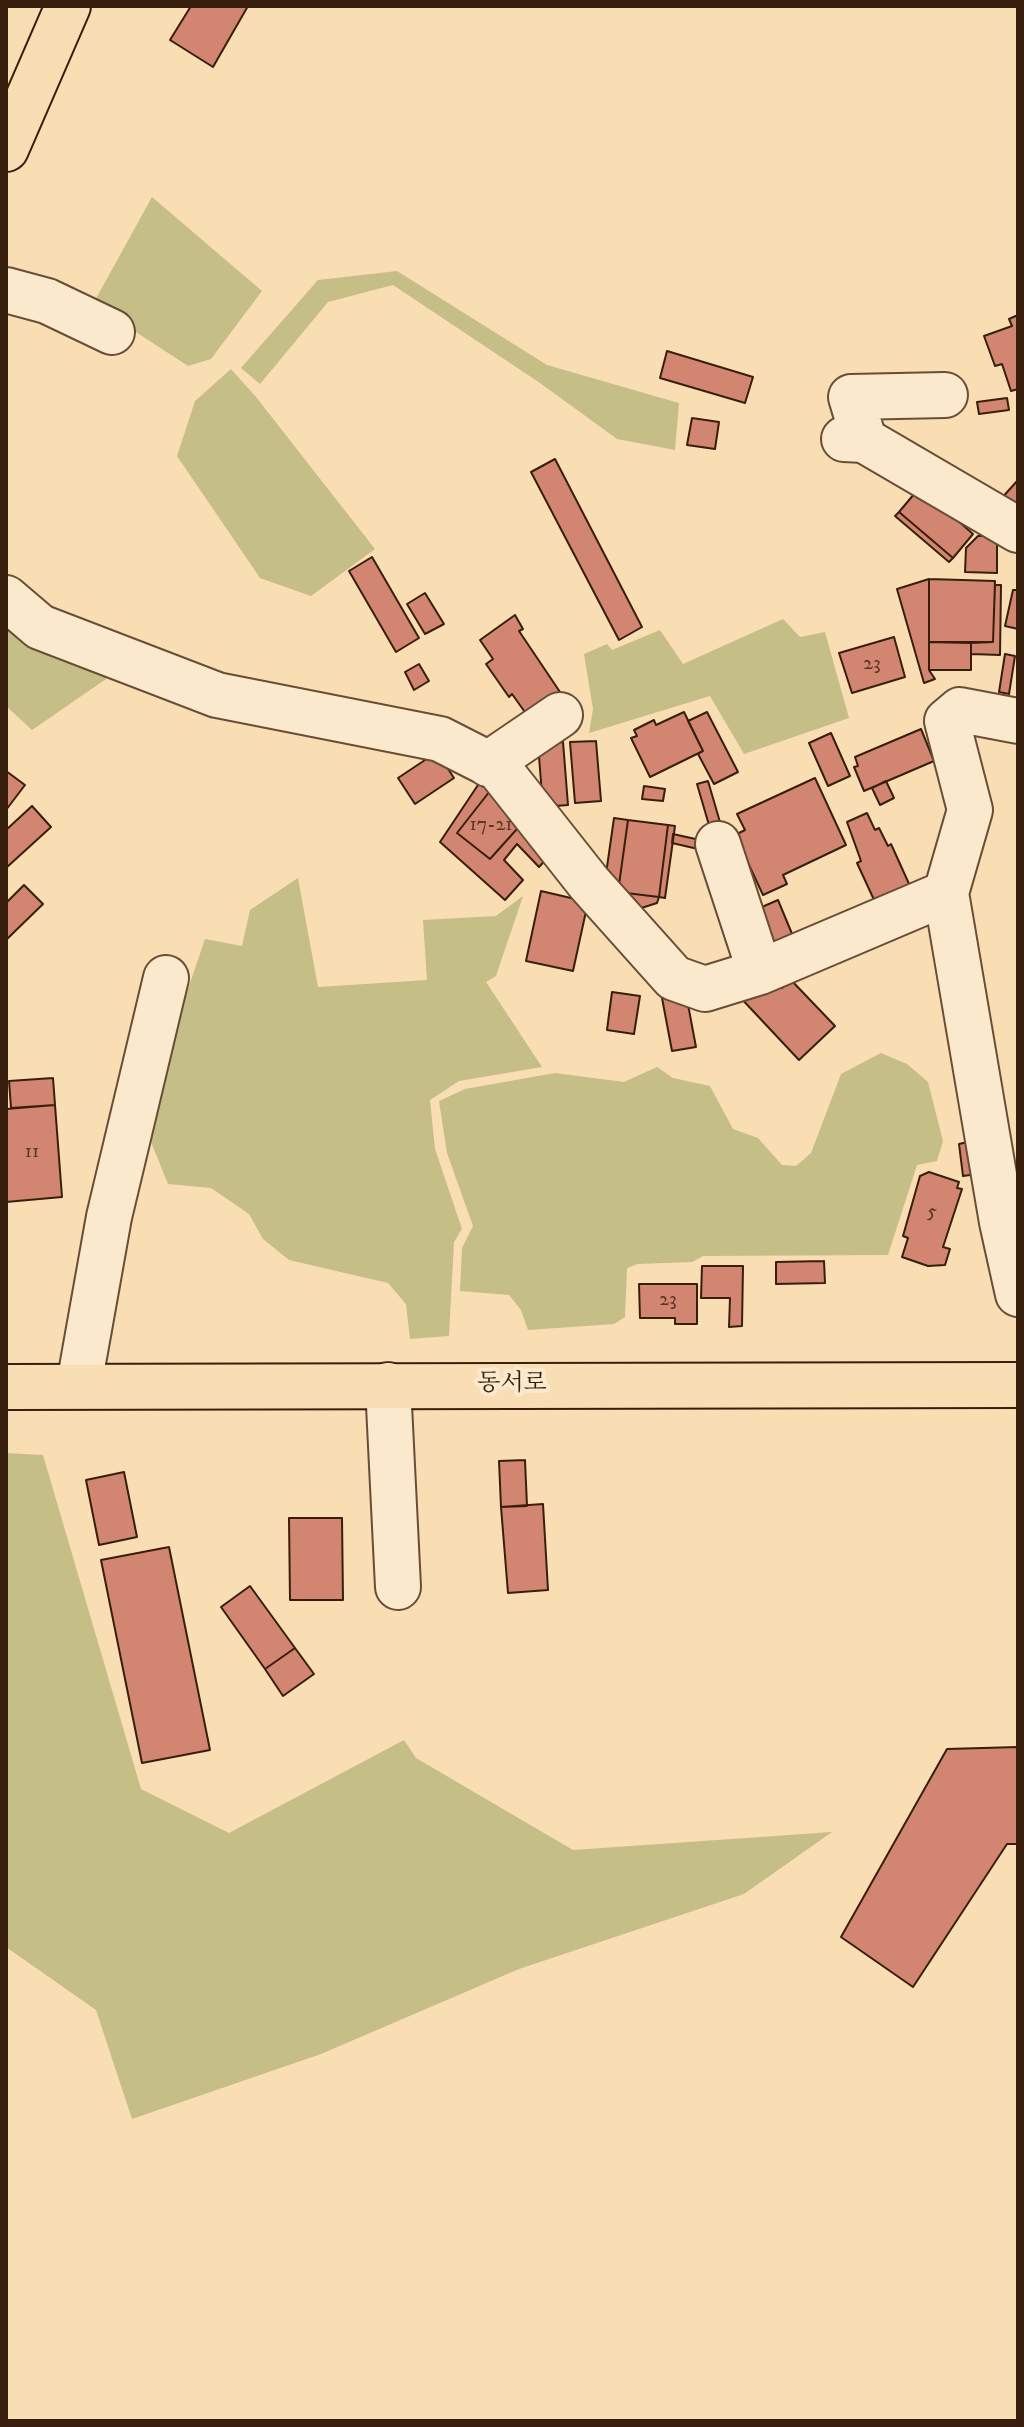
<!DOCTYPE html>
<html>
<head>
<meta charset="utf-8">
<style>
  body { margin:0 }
  #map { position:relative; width:1024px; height:2427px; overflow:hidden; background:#f9ddb3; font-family:"IM FELL DW Pica",serif }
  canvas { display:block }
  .frame { position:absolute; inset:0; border:8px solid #381f0d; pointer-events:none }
</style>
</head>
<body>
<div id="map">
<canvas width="1024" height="2427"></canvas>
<div class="frame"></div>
</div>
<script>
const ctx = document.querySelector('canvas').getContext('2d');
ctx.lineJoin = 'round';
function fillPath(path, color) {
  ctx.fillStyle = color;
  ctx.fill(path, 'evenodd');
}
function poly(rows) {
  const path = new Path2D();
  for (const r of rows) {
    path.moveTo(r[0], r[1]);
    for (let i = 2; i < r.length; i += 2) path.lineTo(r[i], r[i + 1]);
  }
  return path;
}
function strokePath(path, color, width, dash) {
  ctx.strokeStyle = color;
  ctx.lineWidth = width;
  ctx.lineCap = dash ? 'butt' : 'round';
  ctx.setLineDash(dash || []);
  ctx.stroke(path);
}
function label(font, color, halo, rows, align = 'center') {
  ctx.font = font + ' "IM FELL DW Pica","Noto Serif KR",serif';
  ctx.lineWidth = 8;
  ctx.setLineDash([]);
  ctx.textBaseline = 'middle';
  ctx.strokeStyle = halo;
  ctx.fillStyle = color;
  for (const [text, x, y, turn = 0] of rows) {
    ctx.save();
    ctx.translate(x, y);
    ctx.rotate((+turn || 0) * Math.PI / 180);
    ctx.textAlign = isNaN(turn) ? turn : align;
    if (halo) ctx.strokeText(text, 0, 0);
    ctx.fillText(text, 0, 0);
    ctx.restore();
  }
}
fillPath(poly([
  [152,197,262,291,211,359,188,366,93,304],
  [397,271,547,365,679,403,675,450,617,439,540,383,393,285,328,302,260,384,241,368,318,280],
  [231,369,256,397,375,549,311,596,260,578,177,456,195,401],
  [783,619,800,637,825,632,849,718,744,754,710,696,589,733,593,709,584,654,607,644,612,650,660,630,683,664],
  [6,623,109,677,32,730,6,706],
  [298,878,318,987,427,980,423,920,496,916,523,896,496,976,486,982,542,1067,459,1081,430,1100,435,1149,462,1229,454,1242,449,1336,410,1339,406,1304,388,1283,289,1260,263,1239,249,1214,211,1188,168,1184,143,1122,205,939,242,946,250,910],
  [881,1053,907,1064,928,1082,943,1141,937,1161,917,1165,888,1255,703,1256,692,1262,638,1264,627,1268,625,1317,614,1324,528,1330,521,1310,509,1295,460,1291,462,1248,473,1226,447,1153,439,1101,465,1089,555,1073,624,1082,657,1067,673,1078,710,1086,733,1129,758,1138,782,1165,796,1166,811,1153,841,1074],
  [6,1453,43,1455,141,1789,229,1833,404,1740,416,1758,573,1850,832,1832,744,1894,519,1969,321,2054,132,2119,96,2010,6,1947]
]), '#c6be87');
const building = poly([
  [191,6,248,6,213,67,170,40,191,6],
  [1018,315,1018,389,1011,391,1002,364,995,366,984,336,1012,326,1009,319,1018,315],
  [667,351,753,377,745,403,660,378,667,351],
  [1007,398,1009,410,979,414,977,402,1007,398],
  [692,418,719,422,715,449,687,445,692,418],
  [555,459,642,627,619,640,531,472,555,459],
  [1018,480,1018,517,1000,500,1018,480],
  [920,487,973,534,953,558,899,512,920,487],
  [899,512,953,558,949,562,895,516,899,512],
  [978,536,997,536,997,573,965,572,966,548,978,536],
  [372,557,419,638,396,652,349,571,372,557],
  [929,579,995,581,993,642,929,642,929,579],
  [929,579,929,670,935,679,924,683,897,589,929,579],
  [995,585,1001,585,1000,655,971,654,971,643,993,642,995,585],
  [1013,590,1018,590,1018,629,1005,626,1013,590],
  [425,593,444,624,425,634,407,604,425,593],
  [515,615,523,629,519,631,560,692,527,715,512,694,509,697,486,664,493,659,480,640,515,615],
  [894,637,905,677,852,693,839,653,894,637],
  [929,642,971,643,971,670,929,670,929,642],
  [1005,654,1015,656,1009,694,999,692,1005,654],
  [419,664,429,681,414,690,405,672,419,664],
  [684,712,703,751,650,777,631,738,637,736,634,730,654,720,656,725,684,712],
  [707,712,738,772,714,784,698,754,703,751,688,721,707,712],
  [921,729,934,761,864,791,854,767,858,766,855,757,921,729],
  [831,733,850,776,828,786,809,743,831,733],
  [596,741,601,801,575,803,570,742,596,741],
  [563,742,568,805,543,807,538,744,563,742],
  [437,752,454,778,415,804,398,778,437,752],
  [6,771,25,785,6,810,6,771],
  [486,773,497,782,457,833,490,859,525,820,552,853,539,867,517,844,504,860,523,880,505,900,440,842,486,773],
  [815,778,846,845,783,875,787,884,763,895,735,835,745,830,737,814,815,778],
  [708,781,722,829,711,832,697,784,708,781],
  [886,781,894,798,880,805,872,788,886,781],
  [497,782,525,820,490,859,457,833,497,782],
  [644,786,665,789,663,801,642,799,644,786],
  [32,806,51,827,6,868,6,830,32,806],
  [867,813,875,830,879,828,888,846,891,844,910,886,875,902,857,863,861,861,847,822,867,813],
  [614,818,628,820,618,892,605,881,614,818],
  [628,820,668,825,659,897,618,892,628,820],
  [668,825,675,826,665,898,659,897,668,825],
  [673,834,700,840,698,849,672,843,673,834],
  [24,885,43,904,6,940,6,903,24,885],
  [541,891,588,902,573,971,526,961,541,891],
  [618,892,659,897,657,903,632,911,618,892],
  [778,900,795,941,772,951,755,910,778,900],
  [772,978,782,988,791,980,835,1026,799,1060,738,995,772,978],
  [612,992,640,996,634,1034,607,1030,612,992],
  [686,994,696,1047,672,1051,662,998,686,994],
  [53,1078,55,1105,11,1108,9,1081,53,1078],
  [55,1105,62,1197,6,1202,6,1109,55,1105],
  [972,1141,977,1174,963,1176,959,1144,972,1141],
  [929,1172,959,1182,957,1188,962,1189,943,1247,950,1249,945,1265,928,1266,902,1257,908,1238,903,1236,920,1176,929,1172],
  [824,1261,825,1283,776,1284,776,1262,824,1261],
  [702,1266,743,1266,742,1326,729,1327,730,1298,701,1298,702,1266],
  [639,1284,697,1284,697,1324,675,1324,675,1318,640,1318,639,1284],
  [525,1460,527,1506,501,1507,499,1461,525,1460],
  [124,1472,137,1537,99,1545,86,1480,124,1472],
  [543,1504,548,1590,508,1593,501,1507,543,1504],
  [289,1518,342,1518,343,1600,290,1600,289,1518],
  [169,1547,210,1750,142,1763,101,1560,169,1547],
  [250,1586,295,1648,265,1669,221,1607,250,1586],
  [295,1648,314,1674,283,1696,265,1669,295,1648],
  [1018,1747,1018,1844,1007,1844,913,1987,841,1937,947,1749,1018,1747]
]);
fillPath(building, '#d28570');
strokePath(building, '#381f0d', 2);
const minor = poly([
  [6,290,47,301,112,332],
  [844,439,864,440,1018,530],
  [864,440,851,397,945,395],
  [6,598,40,627,217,695,440,739,499,769,589,883,674,978,705,989,760,972,946,893],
  [1018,721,960,710,947,721,970,810,946,893,1002,1222,1018,1294],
  [488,764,560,715],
  [718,844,760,972],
  [79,1385,109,1217,166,978],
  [388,1385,398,1587]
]);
const major = poly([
  [6,149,68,6],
  [6,1387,1018,1385]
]);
strokePath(minor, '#684e36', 48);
strokePath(major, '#381f0d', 48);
strokePath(minor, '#fbe9ce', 44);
strokePath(major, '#f9ddb3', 44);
label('20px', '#5e3826', null, [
  ["23",872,665],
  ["17-21",491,826],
  ["11",32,1153],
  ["5",932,1213],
  ["23",668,1301]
]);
label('24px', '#381f0d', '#fbe9ce', [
  ["동서로",512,1385]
]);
</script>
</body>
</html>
